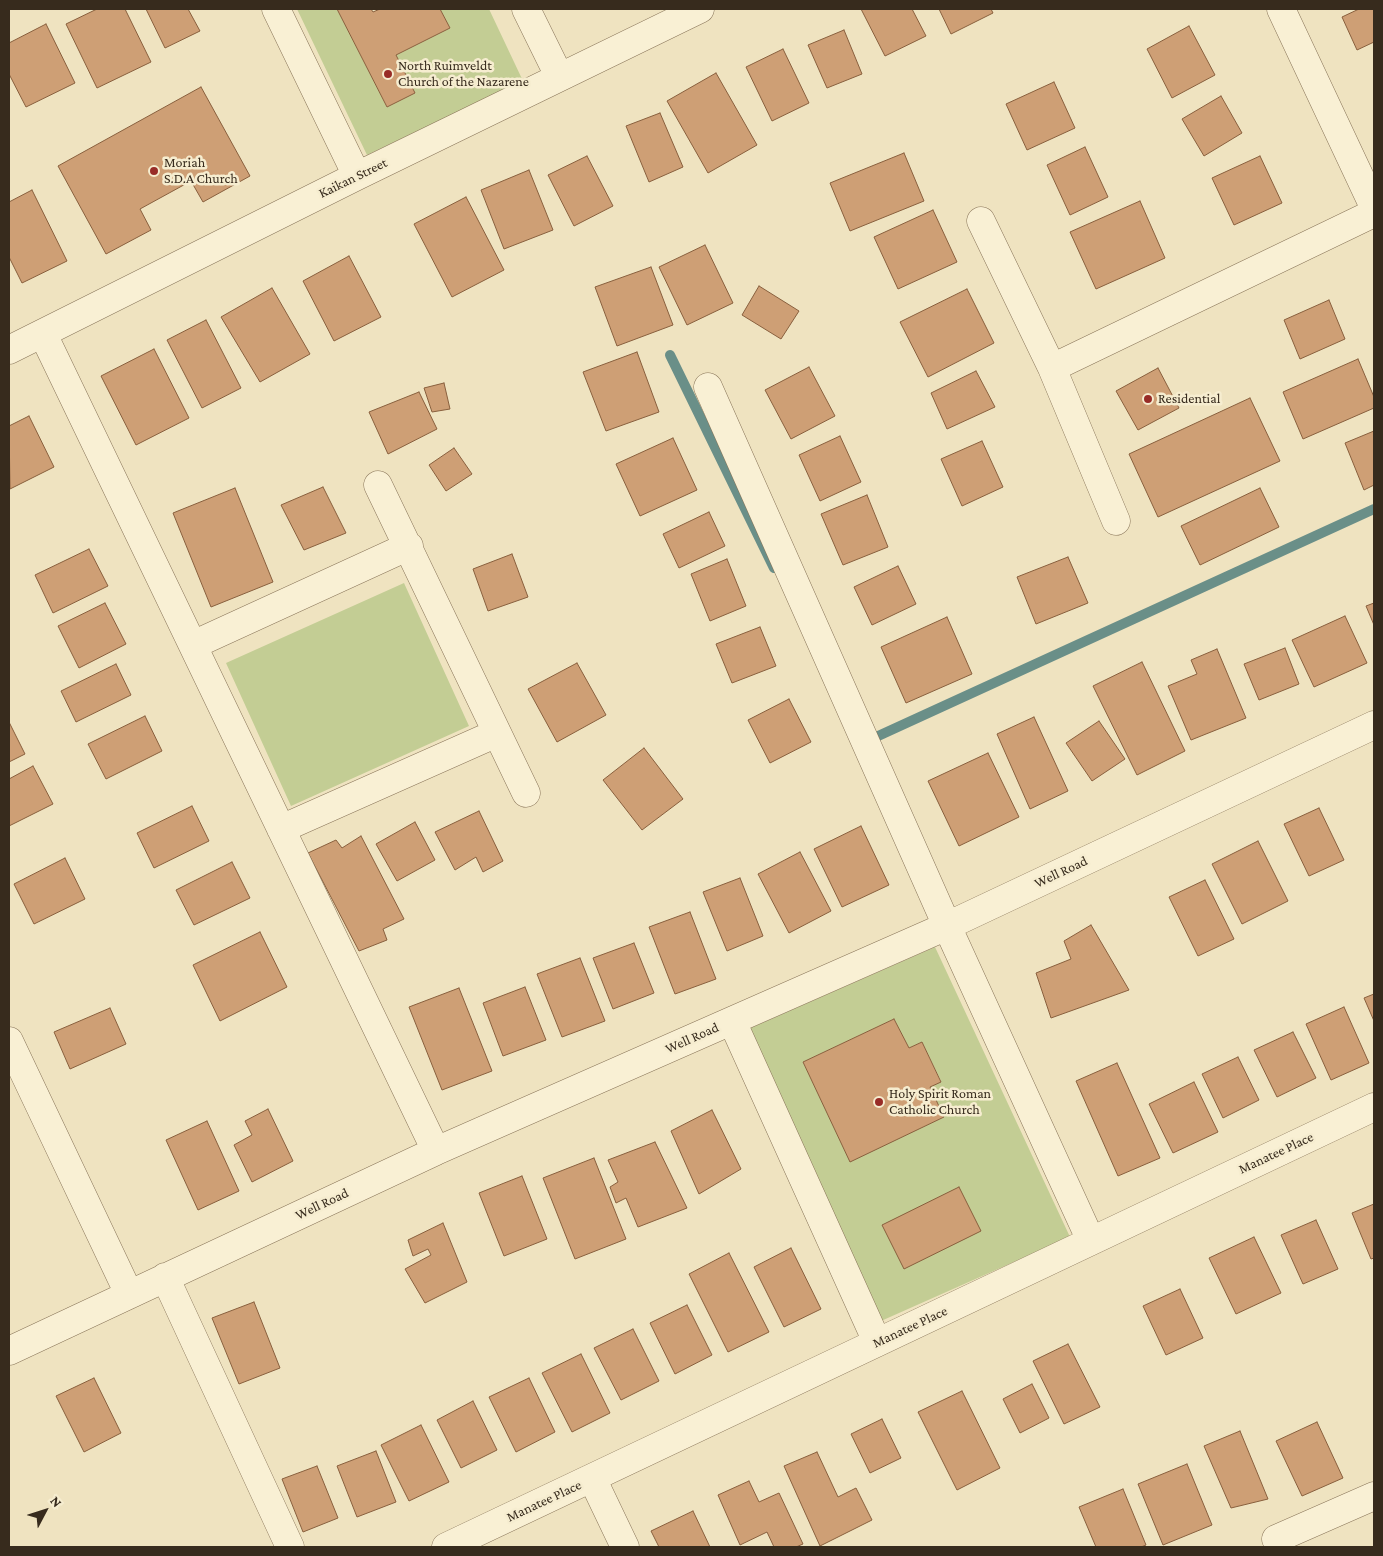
<!DOCTYPE html>
<html>
<head>
<meta charset="utf-8">
<style>
  body { margin:0 }
  #map { position:relative; width:1383px; height:1556px; overflow:hidden; background:#efe3c0; font-family:"Crimson Pro",serif }
  canvas { display:block }
  .frame { position:absolute; inset:0; border:10px solid #372b1d; pointer-events:none }
  .north { position:absolute; left:20px; top:1486px; width:50px; height:50px; -webkit-text-stroke:4px #f6edd0; paint-order:stroke; rotate:50deg; font-size:14px; font-weight:700; line-height:20px; text-align:center; color:#372b1d }
  .north::after { content:''; display:block; margin:auto; width:18px; height:22px; background:#372b1d; clip-path:polygon(50% 0,100% 100%,50% 72%,0 100%) }
</style>
</head>
<body>
<div id="map">
<canvas width="1383" height="1556"></canvas>
<div class="frame"></div>
<div class="north">N</div>
</div>
<script>
const ctx = document.querySelector('canvas').getContext('2d');
ctx.lineJoin = 'round';
function fillPath(path, color) {
  ctx.fillStyle = color;
  ctx.fill(path, 'evenodd');
}
function poly(rows) {
  const path = new Path2D();
  for (const r of rows) {
    path.moveTo(r[0], r[1]);
    for (let i = 2; i < r.length; i += 2) path.lineTo(r[i], r[i + 1]);
  }
  return path;
}
function strokePath(path, color, width, dash) {
  ctx.strokeStyle = color;
  ctx.lineWidth = width;
  ctx.lineCap = dash ? 'butt' : 'round';
  ctx.setLineDash(dash || []);
  ctx.stroke(path);
}
function label(font, color, halo, rows, align = 'center') {
  ctx.font = font + ' "Crimson Pro",serif';
  ctx.lineWidth = 5;
  ctx.setLineDash([]);
  ctx.textBaseline = 'middle';
  ctx.strokeStyle = halo;
  ctx.fillStyle = color;
  for (const [text, x, y, turn = 0] of rows) {
    ctx.save();
    ctx.translate(x, y);
    ctx.rotate((+turn || 0) * Math.PI / 180);
    ctx.textAlign = isNaN(turn) ? turn : align;
    if (halo) ctx.strokeText(text, 0, 0);
    ctx.fillText(text, 0, 0);
    ctx.restore();
  }
}
fillPath(poly([
  [297,9,337,9,387,107,415,93,396,55,450,28,440,9,489,9,523,81,367,155],
  [404,583,469,726,291,806,226,663],
  [935,947,1070,1237,881,1321,748,1029],
  [894,1019,909,1048,922,1042,941,1081,930,1087,944,1117,850,1161,803,1062]
]), '#c3cd94');
strokePath(poly([
  [670,355,774,568],
  [865,742,1374,509]
]), '#6a8f88', 10);
const building = poly([
  [97,9,125,9,151,62,97,88,66,24,97,9],
  [146,9,188,9,200,31,165,48,146,9],
  [337,9,371,9,373,12,380,9,440,9,450,28,396,55,415,93,387,107,337,9],
  [861,9,912,9,926,36,885,56,861,9],
  [939,9,991,9,993,13,951,34,939,9],
  [1359,9,1374,9,1374,42,1357,50,1342,17,1359,9],
  [46,24,75,83,26,107,9,74,9,43,46,24],
  [1189,26,1215,75,1172,98,1147,49,1189,26],
  [844,30,862,74,827,88,808,45,844,30],
  [783,49,809,103,772,121,746,67,783,49],
  [716,73,757,145,708,173,667,101,716,73],
  [1054,82,1075,128,1027,150,1006,104,1054,82],
  [201,87,250,176,203,202,191,181,140,209,151,230,106,254,58,166,201,87],
  [1221,96,1242,133,1204,156,1182,119,1221,96],
  [660,113,683,167,649,182,626,126,660,113],
  [1085,147,1108,197,1070,215,1047,165,1085,147],
  [904,153,924,201,850,231,830,183,904,153],
  [587,156,613,206,574,226,548,175,587,156],
  [1260,156,1282,203,1234,225,1212,178,1260,156],
  [529,170,553,230,504,249,481,190,529,170],
  [32,190,67,261,22,283,9,257,9,202,32,190],
  [466,197,504,270,452,297,414,224,466,197],
  [1140,201,1165,258,1096,289,1070,232,1140,201],
  [933,210,957,262,898,289,874,237,933,210],
  [705,245,733,303,687,325,659,267,705,245],
  [349,256,381,317,334,341,303,281,349,256],
  [651,267,673,325,617,346,595,287,651,267],
  [759,286,799,311,781,339,742,315,759,286],
  [272,288,310,354,260,382,221,317,272,288],
  [967,289,994,343,928,377,900,322,967,289],
  [1329,300,1345,339,1300,359,1284,320,1329,300],
  [206,320,241,388,202,408,167,340,206,320],
  [154,349,189,418,136,445,101,376,154,349],
  [637,352,659,412,606,431,583,372,637,352],
  [1358,359,1374,397,1374,408,1303,439,1283,392,1358,359],
  [809,367,835,416,791,439,765,390,809,367],
  [1158,368,1179,408,1138,430,1116,391,1158,368],
  [976,371,995,407,947,429,931,393,976,371],
  [444,383,450,409,432,412,424,388,444,383],
  [419,392,437,429,388,454,369,412,419,392],
  [1250,398,1280,461,1158,517,1129,454,1250,398],
  [29,416,54,467,10,489,9,426,29,416],
  [1374,431,1374,485,1364,490,1345,443,1374,431],
  [840,436,861,482,820,501,799,455,840,436],
  [673,438,697,490,640,516,616,464,673,438],
  [982,441,1003,487,962,506,941,459,982,441],
  [454,448,472,474,446,491,429,465,454,448],
  [323,487,346,533,304,550,281,505,323,487],
  [235,488,273,582,211,607,173,513,235,488],
  [1260,488,1279,527,1200,565,1181,526,1260,488],
  [867,495,888,547,843,565,821,514,867,495],
  [709,512,725,546,679,568,663,534,709,512],
  [89,549,108,586,53,613,35,575,89,549],
  [512,554,528,597,488,611,473,569,512,554],
  [1068,557,1088,603,1036,624,1017,577,1068,557],
  [727,559,746,606,710,621,691,574,727,559],
  [898,566,916,604,872,625,854,587,898,566],
  [105,603,126,644,79,668,58,626,105,603],
  [1374,603,1374,625,1366,606,1374,603],
  [1345,616,1367,663,1314,687,1292,640,1345,616],
  [947,617,972,674,906,703,881,647,947,617],
  [760,627,776,666,732,683,716,644,760,627],
  [1285,648,1299,684,1259,700,1244,664,1285,648],
  [1217,649,1246,718,1191,740,1168,686,1197,674,1191,660,1217,649],
  [1142,662,1185,751,1137,775,1093,686,1142,662],
  [577,663,606,715,557,742,528,689,577,663],
  [116,664,131,695,76,722,61,691,116,664],
  [789,699,811,742,770,763,748,720,789,699],
  [145,716,162,751,106,779,88,744,145,716],
  [1034,717,1068,791,1030,809,997,734,1034,717],
  [1099,721,1125,759,1092,781,1066,743,1099,721],
  [9,722,25,754,9,762,9,722],
  [644,748,683,799,642,830,603,780,644,748],
  [988,753,1019,817,959,846,928,781,988,753],
  [33,766,53,804,9,826,9,779,33,766],
  [192,806,209,841,154,868,137,833,192,806],
  [1319,808,1344,860,1309,876,1284,824,1319,808],
  [479,811,503,861,483,872,476,857,455,870,435,832,479,811],
  [415,822,435,860,397,881,376,844,415,822],
  [861,826,889,885,842,907,814,849,861,826],
  [361,836,404,919,383,929,387,940,359,951,308,853,336,840,342,848,361,836],
  [1258,841,1288,901,1242,924,1212,864,1258,841],
  [800,852,831,911,789,933,758,874,800,852],
  [65,858,85,899,34,924,14,884,65,858],
  [232,862,250,898,194,925,176,890,232,862],
  [740,878,763,936,727,951,703,892,740,878],
  [1205,880,1234,939,1198,956,1169,897,1205,880],
  [690,912,716,979,675,994,649,927,690,912],
  [1091,925,1129,990,1051,1018,1036,973,1071,959,1064,941,1091,925],
  [260,932,287,987,220,1021,193,965,260,932],
  [634,943,654,993,613,1009,593,958,634,943],
  [580,958,605,1021,562,1037,537,974,580,958],
  [525,987,546,1040,503,1056,483,1003,525,987],
  [459,988,492,1071,442,1090,409,1007,459,988],
  [1374,994,1374,1021,1364,998,1374,994],
  [1344,1007,1369,1063,1331,1080,1306,1024,1344,1007],
  [110,1008,126,1044,70,1069,54,1032,110,1008],
  [894,1019,909,1048,922,1042,941,1082,930,1087,944,1117,850,1162,803,1062,894,1019],
  [1293,1032,1316,1078,1277,1097,1254,1050,1293,1032],
  [1238,1057,1259,1100,1223,1118,1202,1074,1238,1057],
  [1117,1063,1160,1158,1118,1176,1076,1081,1117,1063],
  [1194,1082,1218,1132,1173,1153,1149,1104,1194,1082],
  [268,1109,293,1161,252,1182,234,1145,252,1135,245,1121,268,1109],
  [712,1110,741,1169,699,1194,671,1131,712,1110],
  [207,1121,239,1191,198,1210,166,1140,207,1121],
  [655,1142,687,1208,638,1227,626,1198,616,1203,610,1187,618,1182,608,1160,655,1142],
  [594,1158,626,1239,575,1259,543,1178,594,1158],
  [522,1176,547,1239,504,1256,479,1193,522,1176],
  [959,1187,981,1231,904,1269,882,1225,959,1187],
  [1374,1204,1374,1258,1371,1259,1352,1213,1374,1204],
  [1316,1220,1338,1269,1303,1284,1281,1235,1316,1220],
  [443,1223,467,1282,425,1303,405,1269,431,1255,428,1249,413,1256,408,1240,443,1223],
  [1254,1237,1281,1293,1236,1314,1209,1258,1254,1237],
  [791,1248,821,1309,784,1327,754,1267,791,1248],
  [729,1253,769,1332,728,1352,689,1274,729,1253],
  [1180,1289,1203,1338,1166,1355,1143,1306,1180,1289],
  [254,1302,280,1368,239,1384,212,1318,254,1302],
  [687,1305,712,1355,675,1374,650,1323,687,1305],
  [633,1329,659,1381,621,1400,594,1348,633,1329],
  [1068,1344,1100,1407,1064,1424,1033,1361,1068,1344],
  [581,1354,610,1413,572,1432,542,1373,581,1354],
  [94,1378,121,1433,84,1452,56,1396,94,1378],
  [529,1378,555,1432,516,1452,489,1397,529,1378],
  [1032,1384,1049,1418,1020,1433,1003,1399,1032,1384],
  [962,1391,1000,1468,957,1490,918,1412,962,1391],
  [473,1401,497,1450,461,1468,437,1420,473,1401],
  [882,1419,901,1458,870,1473,851,1434,882,1419],
  [1317,1422,1343,1478,1302,1496,1276,1441,1317,1422],
  [421,1425,449,1482,409,1501,381,1445,421,1425],
  [1240,1431,1268,1499,1231,1508,1204,1446,1240,1431],
  [376,1451,396,1502,357,1517,337,1466,376,1451],
  [817,1452,838,1497,856,1488,872,1520,820,1546,784,1466,817,1452],
  [1187,1464,1212,1525,1163,1545,1138,1484,1187,1464],
  [317,1466,338,1518,303,1532,282,1479,317,1466],
  [749,1481,759,1502,779,1493,803,1544,796,1547,774,1547,767,1532,740,1545,718,1495,749,1481],
  [1123,1489,1146,1545,1141,1547,1096,1547,1079,1507,1123,1489],
  [693,1511,710,1547,659,1547,651,1531,693,1511]
]);
fillPath(building, '#ce9f75');
strokePath(building, '#885f3d', 1);
const minor = poly([
  [276,9,357,176],
  [526,9,559,76],
  [1281,9,1374,207],
  [981,221,1052,368,1116,521],
  [43,334,436,1151],
  [9,350,357,176,700,9],
  [1052,368,1374,213],
  [708,387,947,926,1091,1241],
  [378,485,526,793],
  [193,645,409,546],
  [281,829,497,733],
  [732,1021,877,1342],
  [9,1041,129,1294],
  [165,1277,290,1547],
  [9,1351,436,1151,947,926,1374,725],
  [592,1478,625,1547],
  [1276,1539,1374,1496],
  [446,1547,1374,1107]
]);
strokePath(minor, '#887458', 29);
strokePath(minor, '#f9f0d4', 28);
for (const [x, y, r, color] of [
  [388,74,5,"#982c27"],
  [154,171,5,"#982c27"],
  [1148,399,5,"#982c27"],
  [879,1102,5,"#982c27"]
]) {
  const dot = new Path2D();
  dot.arc(x, y, r, 0, 2 * Math.PI);
  ctx.fillStyle = color;
  ctx.fill(dot);
  strokePath(dot, '#f6edd0', 2);
}
label('14px', '#372b1d', '#f6edd0', [
  ["North Ruimveldt",398,66],
  ["Church of the Nazarene",398,82],
  ["Moriah",164,163],
  ["S.D.A Church",164,179],
  ["Residential",1158,399],
  ["Holy Spirit Roman",889,1094],
  ["Catholic Church",889,1110]
], 'left');
label('14px', '#372b1d', '#f6edd0', [
  ["Kaikan Street",353,178,-26],
  ["Well Road",1061,872,-25],
  ["Well Road",692,1038,-24],
  ["Manatee Place",1276,1153,-25],
  ["Well Road",322,1204,-25],
  ["Manatee Place",910,1327,-25],
  ["Manatee Place",544,1501,-25]
]);
</script>
</body>
</html>
